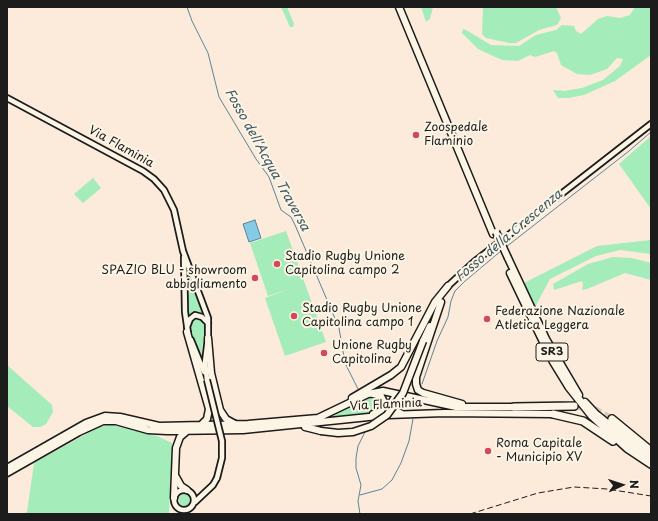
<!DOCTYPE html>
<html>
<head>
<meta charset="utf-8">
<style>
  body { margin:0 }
  #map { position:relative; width:658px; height:521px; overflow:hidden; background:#fceadb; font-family:"Playpen Sans",sans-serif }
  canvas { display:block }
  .frame { position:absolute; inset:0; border:8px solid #1c1c1c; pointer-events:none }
  .north { position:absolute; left:602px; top:465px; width:40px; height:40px; -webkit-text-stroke:3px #fcf5e5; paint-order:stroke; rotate:87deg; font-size:11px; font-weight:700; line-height:16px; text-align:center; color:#1c1c1c }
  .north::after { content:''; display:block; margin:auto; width:14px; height:18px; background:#1c1c1c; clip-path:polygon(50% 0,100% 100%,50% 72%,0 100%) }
</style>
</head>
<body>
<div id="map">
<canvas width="658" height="521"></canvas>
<div class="frame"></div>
<div class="north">N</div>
</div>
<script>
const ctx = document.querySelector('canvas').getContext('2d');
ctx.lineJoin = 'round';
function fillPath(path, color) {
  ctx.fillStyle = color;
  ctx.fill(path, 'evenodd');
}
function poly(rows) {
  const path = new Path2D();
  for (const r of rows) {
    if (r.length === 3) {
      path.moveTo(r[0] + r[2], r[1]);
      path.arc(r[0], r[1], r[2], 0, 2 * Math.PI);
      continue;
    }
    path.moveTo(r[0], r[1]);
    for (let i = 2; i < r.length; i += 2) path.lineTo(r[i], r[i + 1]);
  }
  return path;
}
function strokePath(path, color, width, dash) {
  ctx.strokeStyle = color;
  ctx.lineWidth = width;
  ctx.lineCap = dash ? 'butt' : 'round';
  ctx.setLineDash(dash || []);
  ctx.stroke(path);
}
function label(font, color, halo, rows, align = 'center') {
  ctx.font = font + ' "Playpen Sans",sans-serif';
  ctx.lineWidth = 4;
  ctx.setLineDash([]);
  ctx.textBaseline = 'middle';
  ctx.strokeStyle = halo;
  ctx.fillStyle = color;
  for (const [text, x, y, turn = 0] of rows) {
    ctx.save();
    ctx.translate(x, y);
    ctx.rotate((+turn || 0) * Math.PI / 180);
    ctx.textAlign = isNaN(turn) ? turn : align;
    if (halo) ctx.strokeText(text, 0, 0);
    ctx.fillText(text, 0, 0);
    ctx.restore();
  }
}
fillPath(poly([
  [281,7,287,7,294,24,293,27,290,27],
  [421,7,433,7,430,19,426,22],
  [483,7,556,7,561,18,557,25,539,30,516,43,509,43,486,38,482,34],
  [635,7,651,7,651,55,615,81,584,95,568,98,558,98,553,90,564,91,582,88,603,80,620,66,623,59,617,58,607,69,590,75,577,74,561,65,557,53,554,51,535,57,530,55,518,61,502,60,478,49,462,33,463,29,466,30,491,45,519,46,536,35,556,30,562,25,574,26,576,31,581,34,598,19,607,16,620,18,630,15],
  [651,136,651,209,619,164],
  [93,178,101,188,83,203,74,194],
  [286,231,326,342,285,356,265,298,290,289,268,296,250,243],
  [651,240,651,254,620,250,596,256,550,279,535,307,524,283,597,246],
  [613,257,632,258,651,263,651,280,625,273,587,289,582,290,583,284,582,281,554,290,553,284,588,264],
  [187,272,205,316,200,314,187,321],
  [197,318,201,319,205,326,201,358,189,327,190,322],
  [7,365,52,405,53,412,46,424,40,427,33,427,7,406],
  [377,397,382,402,382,407,372,413,326,419,369,398],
  [111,425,157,436,172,443,169,514,22,514,27,512,34,463,99,427],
  [185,500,6]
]), '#a4ecba');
const water = poly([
  [255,220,261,238,249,242,243,224,255,220]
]);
fillPath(water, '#84cbe5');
strokePath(water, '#5a8595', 1);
strokePath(poly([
  [187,7,192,21,208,53,219,97,256,159,269,177,281,210,291,217,295,225,339,328,345,363,358,389],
  [506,247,629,151,651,132],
  [422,384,437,341,448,317,451,301,455,291,464,282,502,250],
  [360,495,382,489,392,480,401,463,409,441,413,419],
  [360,514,358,501,361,485,356,468,356,458,358,446,366,430]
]), '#5a8595', 1);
strokePath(poly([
  [574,406,592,408,612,419]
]), '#dacbbe', 7, [7, 3.5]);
const minor = poly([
  [7,98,143,171,154,179,164,190,174,210,183,251,208,318,208,338,205,362,207,380],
  [184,257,185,312,188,333],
  [448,286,474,262,651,124],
  [187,327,190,319,195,315,202,317,208,323],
  [191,340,204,372],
  [184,500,10],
  [195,502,213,485,217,478]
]);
const major = poly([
  [399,7,493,234],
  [508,258,546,339,579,395],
  [510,273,544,344],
  [441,302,416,377,416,384,418,390,423,393,462,404],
  [187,332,209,409,207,419,200,426],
  [208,338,211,373,220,410,226,419,235,424],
  [423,341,430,326],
  [352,398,391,375,401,367,435,302,448,286],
  [585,402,598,416],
  [373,414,381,411,385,404,381,396,373,394],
  [402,414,394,410,391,403,395,397,404,397],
  [305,427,321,431],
  [7,468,86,423,105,416,120,417,159,426,248,424,318,418,368,394,383,391,456,407,514,407],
  [7,473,79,432,103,421,116,421,148,430,167,431,243,430,388,415,444,413,553,414],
  [176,477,181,486,187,490],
  [174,498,176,448,180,437,187,431]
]);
const highway = poly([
  [553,361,569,387,592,416,627,448,651,464],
  [514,407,574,406],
  [553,414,583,421,613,441],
  [598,416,638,449,651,457],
  [612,419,651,451]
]);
strokePath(minor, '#1c1c1c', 8);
strokePath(major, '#1c1c1c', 9);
strokePath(highway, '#1c1c1c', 10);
strokePath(minor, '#fcf5e5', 4.5);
strokePath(major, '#fcf5e5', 6);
strokePath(highway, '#fcf5e5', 7);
strokePath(poly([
  [470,514,538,493,574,487,607,489,651,496]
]), '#1c1c1c', 1, [6, 3]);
const minorBridge = poly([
  [207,380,222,441,222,458,217,478]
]);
const majorBridge = poly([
  [496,232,508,258],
  [321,431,338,433,353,432,371,426,387,415,403,393,423,341]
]);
strokePath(minorBridge, '#1c1c1c', 8, []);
strokePath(majorBridge, '#1c1c1c', 9, []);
strokePath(minorBridge, '#fcf5e5', 4.5);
strokePath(majorBridge, '#fcf5e5', 6);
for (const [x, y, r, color] of [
  [416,135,4,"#d1495b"],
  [277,264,4,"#d1495b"],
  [255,278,4,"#d1495b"],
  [294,316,4,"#d1495b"],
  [487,319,4,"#d1495b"],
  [324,353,4,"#d1495b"],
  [488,451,4,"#d1495b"]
]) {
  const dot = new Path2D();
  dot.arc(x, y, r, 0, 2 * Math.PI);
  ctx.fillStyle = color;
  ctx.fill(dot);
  strokePath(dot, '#fcf5e5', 1.5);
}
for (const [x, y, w] of [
  [552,352,32]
]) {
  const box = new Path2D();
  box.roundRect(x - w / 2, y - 9, w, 18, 3);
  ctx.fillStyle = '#fcf5e5';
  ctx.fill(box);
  strokePath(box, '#1c1c1c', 1);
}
label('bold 11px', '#1c1c1c', null, [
  ["SR3",552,352]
]);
label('12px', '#1c1c1c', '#fcf5e5', [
  ["Zoospedale",424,128],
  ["Flaminio",424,142],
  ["Stadio Rugby Unione",285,257],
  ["Capitolina campo 2",285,271],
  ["SPAZIO BLU - showroom",247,271,"right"],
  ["abbigliamento",247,285,"right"],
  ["Stadio Rugby Unione",302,309],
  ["Capitolina campo 1",302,323],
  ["Federazione Nazionale",495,312],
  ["Atletica Leggera",495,326],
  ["Unione Rugby",332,346],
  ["Capitolina",332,360],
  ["Roma Capitale",496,444],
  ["- Municipio XV",496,458]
], 'left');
label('12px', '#1c1c1c', '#fcf5e5', [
  ["Via Flaminia",121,147,29],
  ["Via Flaminia",386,405,-3]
]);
label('italic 13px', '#405962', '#fcf5e5', [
  ["Fosso dell'Acqua Traversa",267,160,61],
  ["Fosso della Crescenza",509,236,-40]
]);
</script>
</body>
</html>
